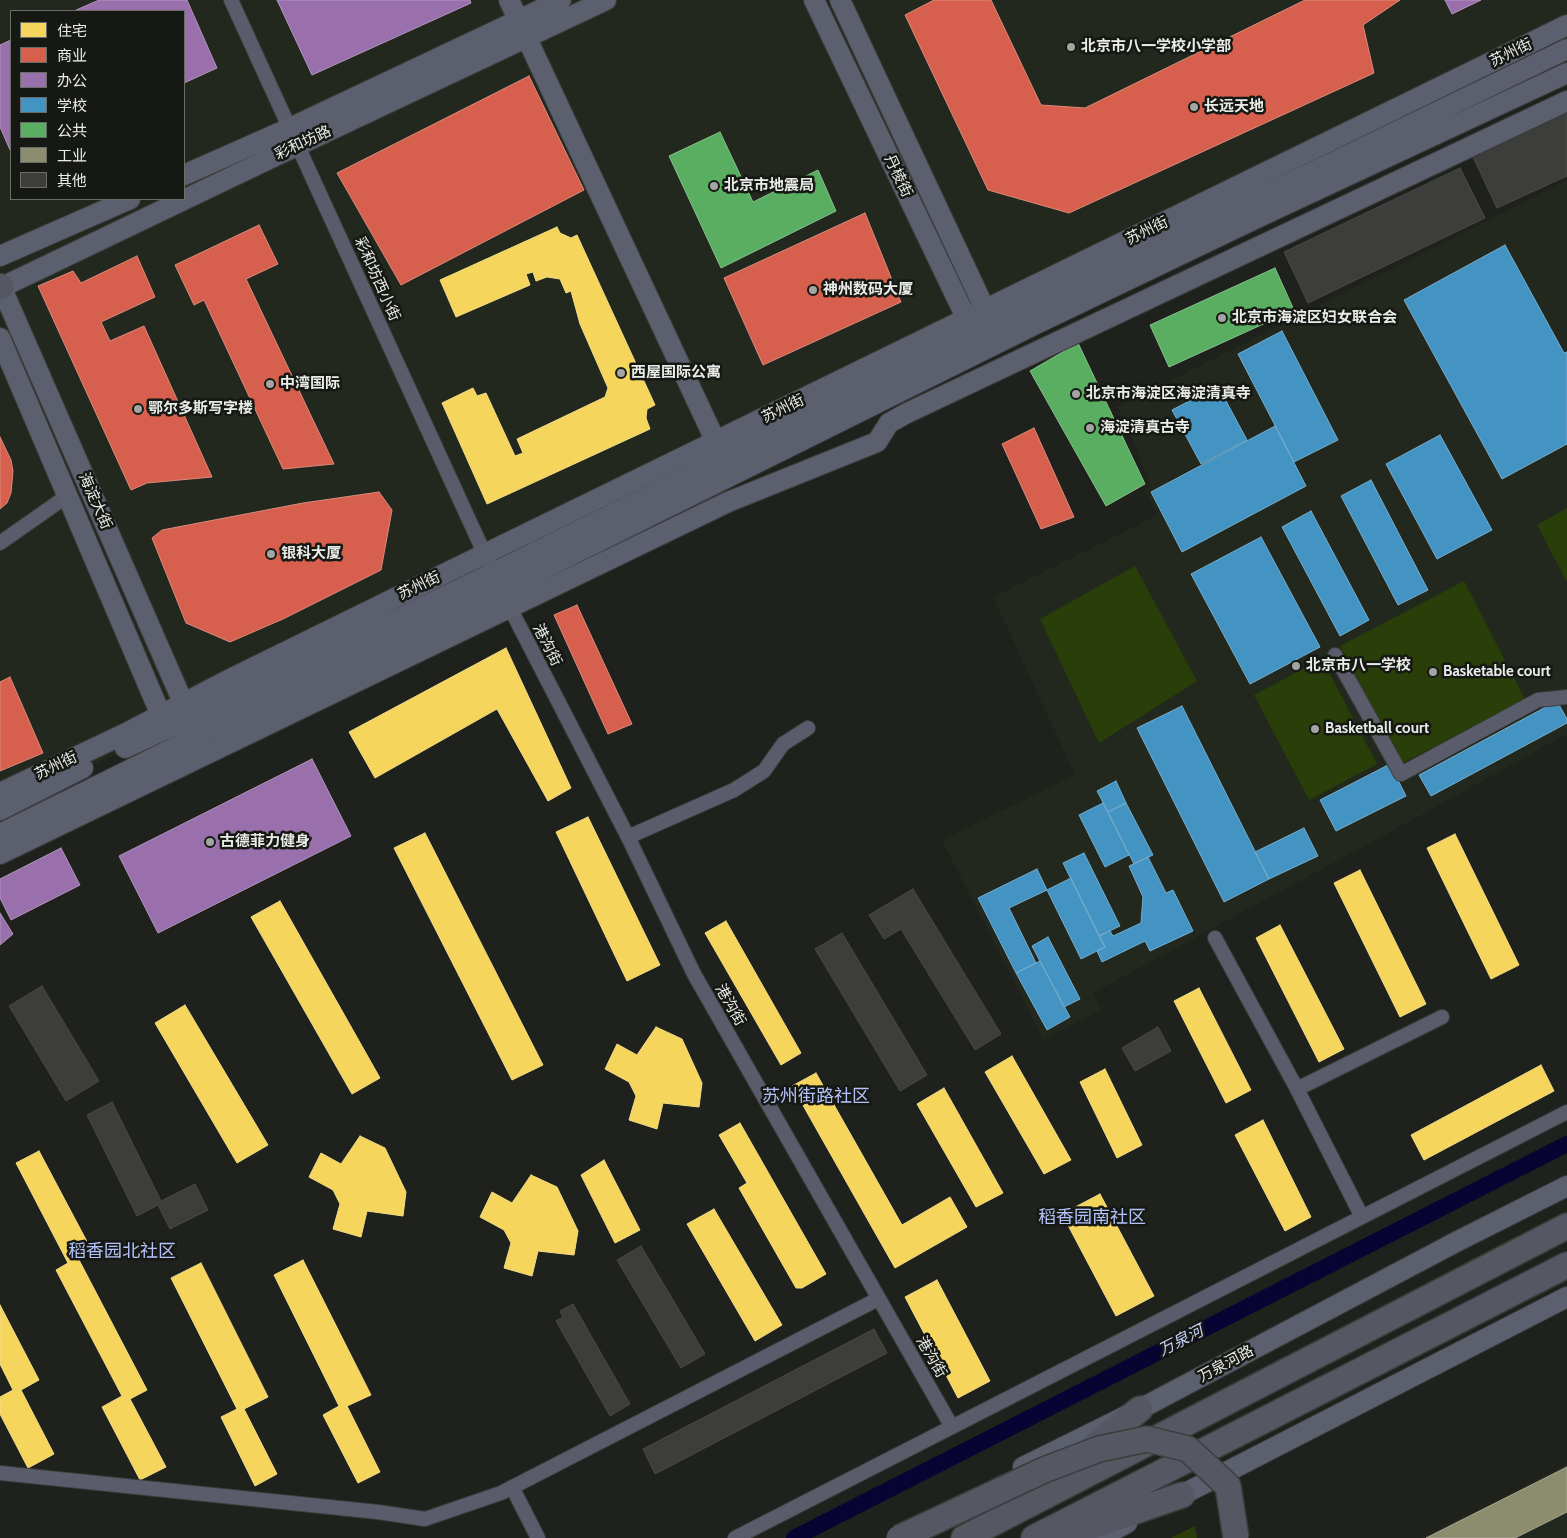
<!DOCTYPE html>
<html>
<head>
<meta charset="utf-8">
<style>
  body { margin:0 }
  #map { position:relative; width:1567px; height:1538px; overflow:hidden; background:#1f211d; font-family:Cabin,"Noto Sans SC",sans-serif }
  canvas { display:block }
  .legend { position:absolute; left:10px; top:10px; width:175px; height:190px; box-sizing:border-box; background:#161813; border:1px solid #6b6d69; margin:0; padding:6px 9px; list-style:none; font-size:15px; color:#eaece9 }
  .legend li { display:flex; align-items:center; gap:10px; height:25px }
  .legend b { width:25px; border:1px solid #6b6d69 }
</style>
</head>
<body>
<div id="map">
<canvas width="1567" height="1538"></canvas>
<ul class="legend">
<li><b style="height:14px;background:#f6d55c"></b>住宅</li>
<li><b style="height:14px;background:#d6604d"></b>商业</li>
<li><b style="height:14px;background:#9970ab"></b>办公</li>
<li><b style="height:14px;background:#4393c3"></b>学校</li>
<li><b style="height:14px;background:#5aae61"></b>公共</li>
<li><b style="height:14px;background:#8c8c6e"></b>工业</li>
<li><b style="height:14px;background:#3d3e3c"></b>其他</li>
</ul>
</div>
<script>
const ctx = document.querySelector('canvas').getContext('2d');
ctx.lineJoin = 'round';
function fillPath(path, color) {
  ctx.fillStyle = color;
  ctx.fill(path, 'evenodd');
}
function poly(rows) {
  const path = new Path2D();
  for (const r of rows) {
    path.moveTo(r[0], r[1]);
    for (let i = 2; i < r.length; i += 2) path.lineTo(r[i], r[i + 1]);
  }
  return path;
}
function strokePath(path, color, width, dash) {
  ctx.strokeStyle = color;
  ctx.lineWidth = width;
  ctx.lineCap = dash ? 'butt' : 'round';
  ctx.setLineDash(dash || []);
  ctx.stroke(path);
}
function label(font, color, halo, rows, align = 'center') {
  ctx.font = font + ' Cabin,"Noto Sans SC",sans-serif';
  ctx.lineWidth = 5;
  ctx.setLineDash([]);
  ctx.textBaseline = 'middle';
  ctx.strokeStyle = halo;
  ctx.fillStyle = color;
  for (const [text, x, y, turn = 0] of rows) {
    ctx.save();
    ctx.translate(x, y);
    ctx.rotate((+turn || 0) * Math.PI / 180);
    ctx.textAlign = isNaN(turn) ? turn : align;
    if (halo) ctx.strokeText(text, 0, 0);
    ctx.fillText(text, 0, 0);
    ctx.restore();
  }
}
fillPath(poly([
  [0,0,1567,0,1567,49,466,586,0,810],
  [11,11,184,11,184,199,11,199],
  [1567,180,1567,734,1416,818,1093,993,1102,1010,1043,1039,942,840,1075,775,993,597,1158,515,1144,489,1151,485,1118,407],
  [1567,1464,1567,1538,1421,1538]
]), '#22281e');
fillPath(poly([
  [1567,508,1567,582,1537,525],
  [1135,566,1197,681,1099,743,1040,619],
  [1464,581,1525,699,1401,764,1340,646],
  [1322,659,1377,764,1309,800,1254,695],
  [1195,1526,1197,1538,1171,1538]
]), '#293e08');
const homes = poly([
  [557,227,560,233,571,238,577,235,655,405,647,409,646,418,650,429,487,504,442,403,473,388,477,396,486,393,515,456,523,453,517,439,605,397,608,388,580,324,571,291,566,293,560,279,547,277,536,281,533,272,526,274,530,285,456,317,440,280,557,227],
  [506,648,571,788,548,801,497,709,375,778,349,732,506,648],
  [588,817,660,965,627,981,556,832,588,817],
  [425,833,543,1065,512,1080,394,848,425,833],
  [1455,834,1519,965,1491,979,1427,848,1455,834],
  [1360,870,1426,1004,1400,1017,1334,883,1360,870],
  [280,901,380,1078,352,1094,251,917,280,901],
  [726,921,801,1053,781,1065,705,933,726,921],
  [1280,925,1344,1049,1319,1062,1256,938,1280,925],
  [1199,988,1251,1090,1226,1103,1174,1001,1199,988],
  [185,1005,268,1145,237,1163,155,1023,185,1005],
  [656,1027,682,1039,702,1083,699,1107,663,1103,657,1129,629,1120,636,1096,629,1082,605,1069,617,1044,637,1055,656,1027],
  [1012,1056,1071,1160,1044,1174,985,1072,1012,1056],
  [1541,1065,1554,1091,1424,1160,1411,1135,1541,1065],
  [1105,1069,1142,1145,1117,1158,1080,1082,1105,1069],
  [816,1073,902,1225,950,1197,967,1227,895,1268,792,1086,816,1073],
  [944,1088,1003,1193,976,1207,917,1104,944,1088],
  [1263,1120,1311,1217,1285,1231,1235,1135,1263,1120],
  [740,1123,826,1274,802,1288,796,1288,739,1188,747,1183,719,1135,740,1123],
  [360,1136,385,1148,406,1192,403,1216,367,1211,361,1237,333,1229,340,1204,333,1190,309,1177,321,1153,341,1164,360,1136],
  [39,1151,92,1251,78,1258,147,1390,130,1399,166,1467,140,1480,102,1407,122,1396,56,1270,68,1263,16,1163,39,1151],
  [604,1160,640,1230,615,1243,581,1175,604,1160],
  [531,1175,557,1187,578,1231,574,1255,538,1251,532,1276,504,1268,511,1243,504,1230,480,1217,492,1192,512,1203,531,1175],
  [1100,1194,1154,1296,1116,1316,1062,1214,1100,1194],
  [714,1209,782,1325,755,1341,687,1224,714,1209],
  [303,1260,371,1395,347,1406,380,1472,358,1483,323,1415,339,1406,274,1275,303,1260],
  [201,1263,268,1397,244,1409,277,1474,255,1486,221,1417,237,1409,171,1278,201,1263],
  [937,1280,990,1381,958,1398,905,1297,937,1280],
  [0,1305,39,1380,21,1390,54,1454,28,1468,0,1414,0,1397,13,1390,0,1364,0,1305]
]);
fillPath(homes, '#f6d55c');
strokePath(homes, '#f2dc86', 1);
const shops = poly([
  [934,0,991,0,1041,105,1085,108,1305,0,1400,0,1363,25,1374,73,1069,213,988,190,905,15,934,0],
  [529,76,584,190,401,285,337,173,529,76],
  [865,213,901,302,763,365,724,278,865,213],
  [259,225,278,264,246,279,334,464,283,469,204,300,194,305,175,265,259,225],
  [137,256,155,297,101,322,110,341,144,326,212,477,147,483,131,490,38,286,73,271,81,283,137,256],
  [1034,428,1074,517,1041,529,1002,444,1034,428],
  [0,437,11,460,13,471,11,493,7,503,0,509,0,437],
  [379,492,392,510,381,570,283,619,230,642,186,623,152,538,162,530,303,503,379,492],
  [577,605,632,724,608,734,554,615,577,605],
  [10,677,43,753,0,771,0,682,10,677]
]);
fillPath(shops, '#d6604d');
strokePath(shops, '#dc8a7c', 1);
const offices = poly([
  [99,0,187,0,217,68,184,83,184,11,74,11,99,0],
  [277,0,470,0,471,3,312,75,277,0],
  [1445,0,1481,0,1452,14,1445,0],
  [11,40,11,152,0,127,0,45,11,40],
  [312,759,351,836,158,933,119,856,312,759],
  [61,848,80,885,11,920,0,898,0,879,61,848],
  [0,913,13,934,0,945,0,913]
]);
fillPath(offices, '#9970ab');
strokePath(offices, '#b195be', 1);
const schools = poly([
  [1505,245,1564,353,1567,352,1567,444,1502,479,1404,300,1505,245],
  [1282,331,1338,440,1294,462,1238,354,1282,331],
  [1218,386,1247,440,1201,464,1172,410,1218,386],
  [1275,426,1306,486,1182,552,1151,492,1275,426],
  [1440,435,1492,530,1437,559,1386,464,1440,435],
  [1371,480,1428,590,1398,605,1341,496,1371,480],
  [1311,511,1369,620,1340,636,1282,527,1311,511],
  [1261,537,1320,647,1250,684,1191,574,1261,537],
  [1557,701,1567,719,1567,723,1431,796,1419,775,1557,701],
  [1182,706,1269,879,1224,902,1137,728,1182,706],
  [1390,764,1406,796,1336,831,1320,800,1390,764],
  [1116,781,1126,803,1108,812,1097,791,1116,781],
  [1103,803,1129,855,1105,867,1079,815,1103,803],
  [1126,803,1153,855,1134,864,1108,812,1126,803],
  [1304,828,1318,856,1269,879,1255,852,1304,828],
  [1084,853,1120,926,1099,936,1063,863,1084,853],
  [1148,857,1166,893,1173,890,1193,931,1150,951,1145,941,1102,962,1097,951,1105,947,1099,936,1110,931,1113,936,1141,923,1143,897,1129,866,1148,857],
  [1037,869,1047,890,1009,908,1036,963,1016,973,978,898,1037,869],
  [1071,878,1105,947,1081,959,1047,890,1071,878],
  [1048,937,1080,999,1064,1007,1032,946,1048,937],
  [1040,961,1070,1017,1047,1030,1016,973,1040,961]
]);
fillPath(schools, '#4393c3');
strokePath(schools, '#75aece', 1);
const public = poly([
  [720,132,753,202,818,170,836,211,721,268,669,156,720,132],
  [1275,268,1294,310,1169,367,1150,325,1275,268],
  [1078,343,1145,484,1106,506,1030,371,1078,343]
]);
fillPath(public, '#5aae61');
strokePath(public, '#85c18a', 1);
const industry = poly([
  [1567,1467,1567,1512,1515,1538,1426,1538,1567,1467]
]);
fillPath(industry, '#8c8c6e');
strokePath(industry, '#a8a993', 1);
strokePath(poly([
  [794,1538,1567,1144]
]), '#080332', 16);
const building = poly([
  [1567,112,1567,176,1497,208,1473,157,1567,112],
  [1460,168,1485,218,1308,303,1284,252,1460,168],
  [913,889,1001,1034,975,1050,901,929,884,939,869,915,913,889],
  [842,933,927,1075,900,1091,815,949,842,933],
  [42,986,99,1081,66,1101,9,1006,42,986],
  [1158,1027,1171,1051,1135,1071,1122,1048,1158,1027],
  [112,1102,161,1201,195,1184,208,1210,170,1229,158,1205,137,1216,87,1115,112,1102],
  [641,1246,705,1354,681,1368,617,1260,641,1246],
  [573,1304,630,1404,610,1416,556,1321,563,1317,560,1311,573,1304],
  [874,1329,887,1353,655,1474,643,1449,874,1329]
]);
fillPath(building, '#3d3e3c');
strokePath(building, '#484a47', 1);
const street = poly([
  [231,0,497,581],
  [0,543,67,496],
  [506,600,628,837,694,974,952,1427],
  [1335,655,1401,774,1538,700,1567,697],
  [628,837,734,790,764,771,783,744,808,728],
  [1215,938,1297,1089,1362,1217],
  [1297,1089,1442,1017],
  [0,1473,378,1512,425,1519,501,1493,878,1299],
  [512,1487,538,1538],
  [735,1538,1567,1112]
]);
const secondary = poly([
  [509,0,716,442],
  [814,0,972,330],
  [840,0,991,322],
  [184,175,290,128,561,0],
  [0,256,130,199],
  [0,284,189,716],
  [0,288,269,159,606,0],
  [0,338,166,727],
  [125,748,237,697,466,586,743,450,783,428,1567,49],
  [0,793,124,734,228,680,456,568,1567,25],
  [0,810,83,768],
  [0,834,198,736,473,604,1036,324,1261,216,1567,73],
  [0,854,728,502,877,442,889,423,907,413,1567,101],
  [1023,1467,1140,1409,1456,1242,1567,1186],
  [1168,1502,1567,1297],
  [1099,1538,1127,1523]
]);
const highway = poly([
  [0,287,1,287],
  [1082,1456,1140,1409],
  [1072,1533,1182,1495],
  [964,1538,1567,1226],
  [1034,1538,1567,1265]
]);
strokePath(street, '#3b3d3a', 16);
strokePath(secondary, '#3b3d3a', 22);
strokePath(highway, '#3b3d3a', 28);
strokePath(street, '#5a5c6b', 14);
strokePath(secondary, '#5b5f6e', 20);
strokePath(highway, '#555862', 25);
const highwayBridge = poly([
  [899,1538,1044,1470,1099,1449,1147,1439,1188,1449,1228,1486,1236,1538]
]);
strokePath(highwayBridge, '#3b3d3a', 28, []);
strokePath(highwayBridge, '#555862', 25);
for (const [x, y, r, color] of [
  [1071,47,5,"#a3a5a2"],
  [1194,107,5,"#a3a5a2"],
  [714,186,5,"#a3a5a2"],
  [813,290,5,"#a3a5a2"],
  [1222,318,5,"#a3a5a2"],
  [621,373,5,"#a3a5a2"],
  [270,384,5,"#a3a5a2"],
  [1076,394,5,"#a3a5a2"],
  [138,409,5,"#a3a5a2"],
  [1090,428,5,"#a3a5a2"],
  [271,554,5,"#a3a5a2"],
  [1296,666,5,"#a3a5a2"],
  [1433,672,5,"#a3a5a2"],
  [1315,729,5,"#a3a5a2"],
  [210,842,5,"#a3a5a2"]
]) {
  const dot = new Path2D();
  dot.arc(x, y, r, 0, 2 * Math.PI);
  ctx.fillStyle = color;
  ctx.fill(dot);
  strokePath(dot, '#161813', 2);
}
label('bold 15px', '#eaece9', '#161813', [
  ["北京市八一学校小学部",1081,47],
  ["长远天地",1204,107],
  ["北京市地震局",724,186],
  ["神州数码大厦",823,290],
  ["北京市海淀区妇女联合会",1232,318],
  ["西屋国际公寓",631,373],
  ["中湾国际",280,384],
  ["北京市海淀区海淀清真寺",1086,394],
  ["鄂尔多斯写字楼",148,409],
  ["海淀清真古寺",1100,428],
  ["银科大厦",281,554],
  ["北京市八一学校",1306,666],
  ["Basketable court",1443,672],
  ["Basketball court",1325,729],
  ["古德菲力健身",220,842]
], 'left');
label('15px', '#eaece9', '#161813', [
  ["苏州街",1511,53,-26],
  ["彩和坊路",303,143,-25],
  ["丹棱街",898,176,64],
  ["苏州街",1147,231,-26],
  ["彩和坊西小街",377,279,66],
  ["苏州街",783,409,-26],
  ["海淀大街",95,501,66],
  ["苏州街",419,586,-26],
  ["港沟街",547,645,63],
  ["苏州街",56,766,-26],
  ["港沟街",730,1005,60],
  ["港沟街",931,1357,60],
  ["万泉河路",1226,1364,-28]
]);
label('italic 16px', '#c9d3fe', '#161813', [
  ["万泉河",1181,1341,-27]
]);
label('18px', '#b4c2f9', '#161813', [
  ["苏州街路社区",816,1097],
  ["稻香园南社区",1092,1218],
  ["稻香园北社区",122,1252]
]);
</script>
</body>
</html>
